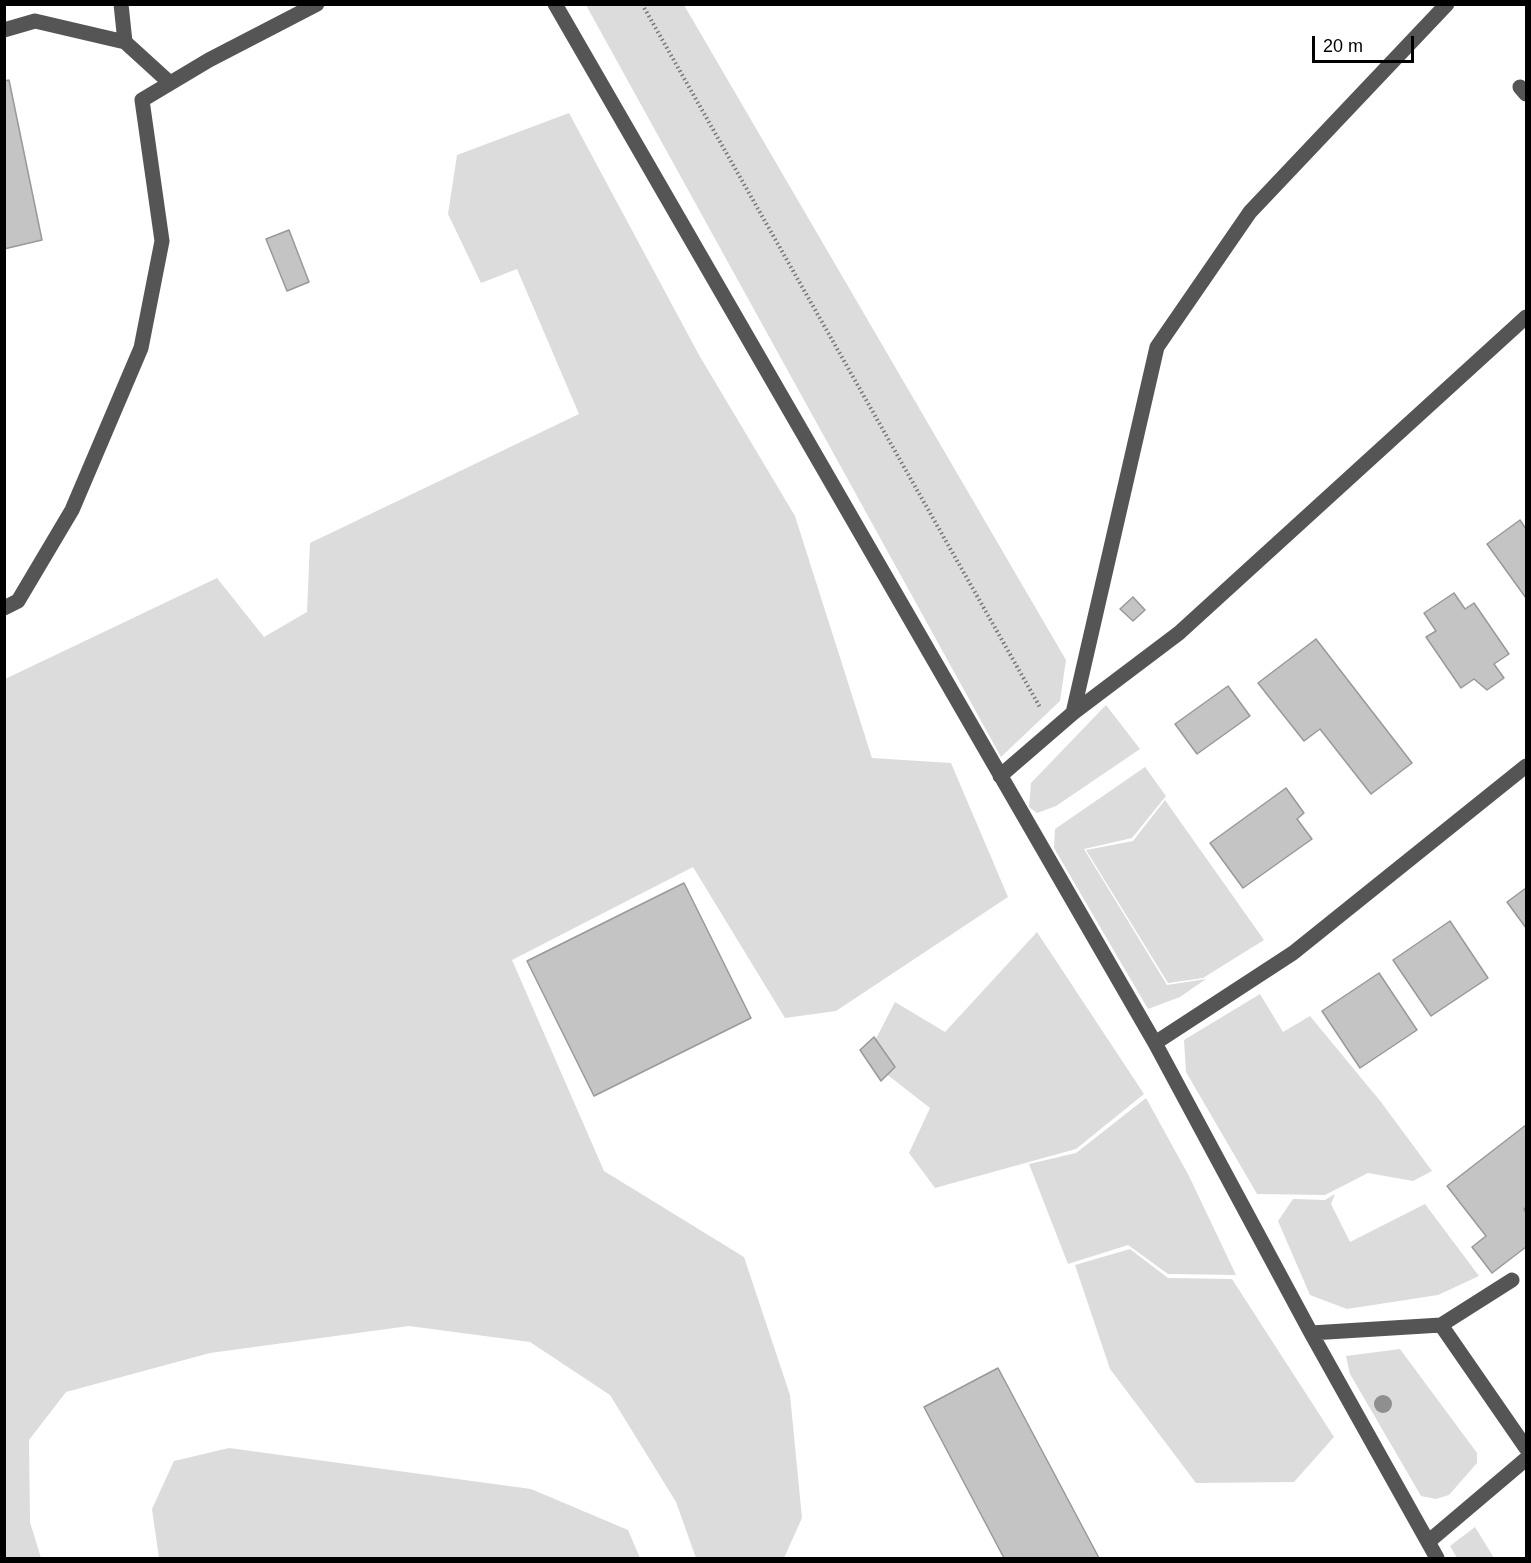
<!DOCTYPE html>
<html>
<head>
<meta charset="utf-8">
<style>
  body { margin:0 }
  #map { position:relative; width:1531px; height:1563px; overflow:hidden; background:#fff; font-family:Arial,sans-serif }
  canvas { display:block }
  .frame { position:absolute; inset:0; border:6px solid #000; pointer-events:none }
  .scale { position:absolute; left:1312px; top:36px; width:102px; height:27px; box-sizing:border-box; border:3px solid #000; border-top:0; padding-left:8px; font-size:18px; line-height:21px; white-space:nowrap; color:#000; -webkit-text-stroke:4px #fff; paint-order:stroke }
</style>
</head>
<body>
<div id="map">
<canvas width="1531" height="1563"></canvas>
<div class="frame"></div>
<div class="scale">20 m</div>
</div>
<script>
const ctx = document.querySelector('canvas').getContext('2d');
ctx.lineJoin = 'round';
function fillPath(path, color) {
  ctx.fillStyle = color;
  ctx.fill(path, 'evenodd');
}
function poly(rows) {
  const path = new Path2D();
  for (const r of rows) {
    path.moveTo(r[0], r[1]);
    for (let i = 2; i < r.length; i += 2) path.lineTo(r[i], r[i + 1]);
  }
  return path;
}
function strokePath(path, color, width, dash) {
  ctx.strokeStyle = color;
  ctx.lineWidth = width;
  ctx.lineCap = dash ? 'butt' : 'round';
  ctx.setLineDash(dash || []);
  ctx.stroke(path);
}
fillPath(poly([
  [586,5,684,5,1066,660,1060,701,1001,757],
  [569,113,699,355,795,516,872,758,951,763,1008,897,836,1011,785,1018,693,867,512,960,604,1171,744,1257,790,1395,802,1518,784,1558,696,1558,676,1502,610,1395,530,1342,409,1326,210,1353,66,1392,29,1440,30,1522,41,1558,5,1558,5,679,217,578,264,637,307,612,310,543,579,414,517,269,481,283,448,214,457,155],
  [1106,705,1140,749,1056,806,1037,813,1029,807,1031,783],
  [1145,767,1166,796,1132,838,1084,849,1167,985,1206,979,1180,997,1148,1009,1054,848,1055,829],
  [1165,800,1264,940,1203,978,1168,983,1086,850,1133,841],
  [1037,932,1144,1094,1076,1149,935,1188,909,1153,930,1108,866,1058,895,1002,945,1032],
  [1260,994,1283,1032,1310,1016,1381,1102,1432,1171,1413,1181,1368,1173,1325,1195,1257,1194,1186,1072,1184,1040],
  [1146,1098,1189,1176,1236,1275,1168,1274,1128,1245,1068,1264,1029,1164,1076,1153],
  [1335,1194,1331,1204,1350,1242,1425,1204,1479,1276,1438,1295,1347,1309,1310,1295,1278,1221,1293,1199,1325,1200],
  [1130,1249,1168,1278,1232,1279,1334,1437,1294,1482,1196,1483,1110,1369,1075,1265],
  [1400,1349,1477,1453,1477,1463,1449,1495,1436,1499,1421,1496,1350,1374,1346,1356],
  [229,1448,531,1489,628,1530,640,1558,159,1558,152,1509,174,1461],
  [1475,1527,1494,1558,1457,1558,1450,1546]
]), '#dcdcdc');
const building = poly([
  [9,80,42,240,4,249,4,81,9,80],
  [289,230,309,282,287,291,266,239,289,230],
  [1520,520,1526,529,1526,598,1487,544,1520,520],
  [1454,593,1465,609,1474,603,1509,654,1494,664,1504,678,1487,690,1474,679,1461,688,1426,637,1436,631,1424,613,1454,593],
  [1133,597,1145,610,1133,621,1120,609,1133,597],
  [1316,639,1412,763,1371,794,1320,729,1304,741,1258,683,1316,639],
  [1228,686,1250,716,1197,754,1175,724,1228,686],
  [1286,788,1304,813,1297,819,1312,839,1243,888,1210,843,1286,788],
  [684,883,751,1018,594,1096,527,961,684,883],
  [1526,888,1526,928,1507,902,1526,888],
  [1450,921,1488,978,1431,1016,1393,960,1450,921],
  [1379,973,1417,1030,1360,1068,1322,1011,1379,973],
  [874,1037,895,1067,881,1081,860,1050,874,1037],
  [1526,1125,1526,1207,1524,1209,1526,1213,1526,1247,1492,1273,1472,1247,1486,1236,1447,1186,1526,1125],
  [998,1368,1099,1558,1004,1558,924,1407,998,1368]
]);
fillPath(building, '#c4c4c4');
strokePath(building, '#999', 1.5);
strokePath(poly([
  [642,4,1041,709]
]), '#777', 4, [1.5, 3]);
strokePath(poly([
  [121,4,125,42],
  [555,4,1155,1043,1311,1333,1437,1558],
  [4,30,35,21,125,42,170,83],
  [1520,87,1526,94],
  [4,608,18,601,72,510,141,348,162,241,142,100,209,60,317,4],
  [1073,713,1157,347,1250,212,1447,4],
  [1000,776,1073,713,1179,633,1526,317],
  [1155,1043,1293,953,1526,766],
  [1441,1325,1526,1448],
  [1311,1333,1441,1325,1512,1280],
  [1428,1542,1526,1459]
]), '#555', 15);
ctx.fillStyle = '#8f8f8f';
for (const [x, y] of [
  [1383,1404]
]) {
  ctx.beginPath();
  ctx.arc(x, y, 9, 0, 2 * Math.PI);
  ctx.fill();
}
</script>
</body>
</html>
